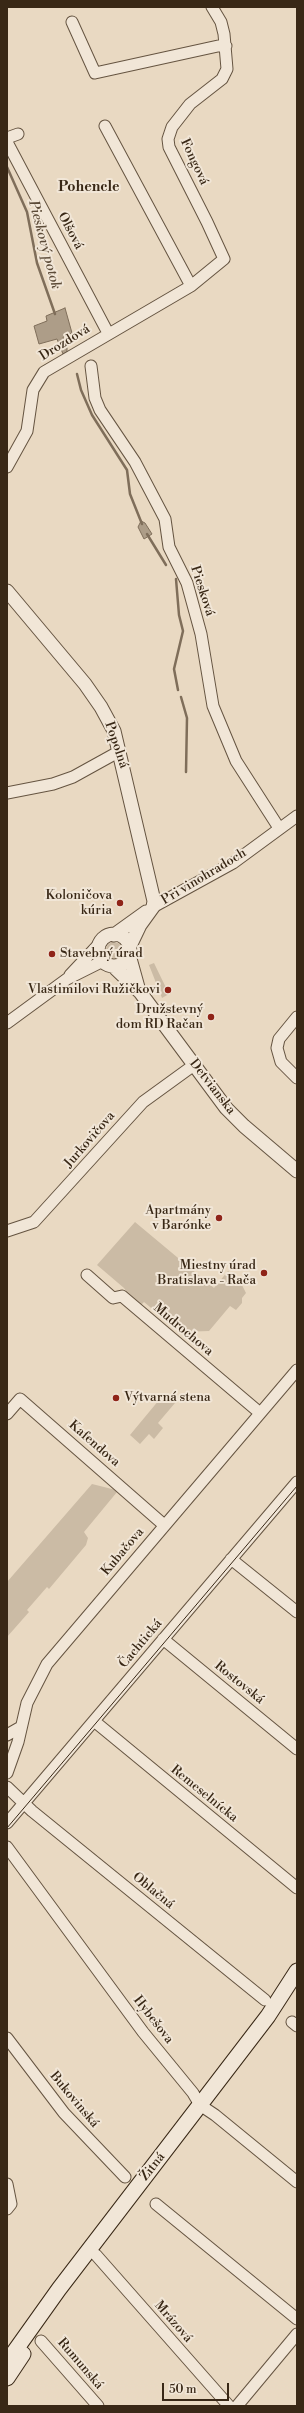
<!DOCTYPE html>
<html>
<head>
<meta charset="utf-8">
<style>
  body { margin:0 }
  #map { position:relative; width:304px; height:2413px; overflow:hidden; background:#e9d9c2; font-family:"Libre Bodoni",serif }
  canvas { display:block }
  .frame { position:absolute; inset:0; border:8px solid #392816; pointer-events:none }
  .scale { position:absolute; left:162px; top:2383px; width:67px; height:18px; box-sizing:border-box; border:2px solid #392816; border-top:0; padding-left:5px; font-size:12px; line-height:14px; white-space:nowrap; color:#392816; -webkit-text-stroke:3px #f1e6d7; paint-order:stroke }
</style>
</head>
<body>
<div id="map">
<canvas width="304" height="2413"></canvas>
<div class="frame"></div>
<div class="scale">50 m</div>
</div>
<script>
const ctx = document.querySelector('canvas').getContext('2d');
ctx.lineJoin = 'round';
function fillPath(path, color) {
  ctx.fillStyle = color;
  ctx.fill(path, 'evenodd');
}
function poly(rows) {
  const path = new Path2D();
  for (const r of rows) {
    if (r.length === 3) {
      path.moveTo(r[0] + r[2], r[1]);
      path.arc(r[0], r[1], r[2], 0, 2 * Math.PI);
      continue;
    }
    path.moveTo(r[0], r[1]);
    for (let i = 2; i < r.length; i += 2) path.lineTo(r[i], r[i + 1]);
  }
  return path;
}
function strokePath(path, color, width, dash) {
  ctx.strokeStyle = color;
  ctx.lineWidth = width;
  ctx.lineCap = dash ? 'butt' : 'round';
  ctx.setLineDash(dash || []);
  ctx.stroke(path);
}
function label(font, color, halo, rows, align = 'center') {
  ctx.font = font + ' "Libre Bodoni",serif';
  ctx.lineWidth = 4;
  ctx.setLineDash([]);
  ctx.textBaseline = 'middle';
  ctx.strokeStyle = halo;
  ctx.fillStyle = color;
  for (const [text, x, y, turn = 0] of rows) {
    ctx.save();
    ctx.translate(x, y);
    ctx.rotate((+turn || 0) * Math.PI / 180);
    ctx.textAlign = isNaN(turn) ? turn : align;
    if (halo) ctx.strokeText(text, 0, 0);
    ctx.fillText(text, 0, 0);
    ctx.restore();
  }
}
fillPath(poly([
  [114,950,8],
  [154,963,169,994,162,998,149,965],
  [135,1222,214,1288,228,1271,240,1281,246,1293,242,1298,242,1303,236,1310,230,1306,209,1331,180,1332,144,1302,140,1306,130,1297,124,1288,97,1265],
  [164,1394,175,1403,158,1423,163,1428,154,1439,149,1434,140,1444,130,1435],
  [92,1484,116,1490,117,1492,84,1532,88,1538,86,1545,49,1589,47,1587,27,1610,29,1612,7,1637,7,1582]
]), '#cbbba5');
const water = poly([
  [65,308,72,333,63,337,67,348,67,352,63,354,57,339,39,344,34,326,47,321,46,316,65,308],
  [141,521,145,523,152,534,144,539,138,527,141,521]
]);
fillPath(water, '#ad9d88');
strokePath(water, '#7f6e5a', 1);
strokePath(poly([
  [7,167,27,212,37,263,55,314],
  [77,374,81,390,92,415,127,470,130,494,142,524],
  [147,534,166,565],
  [176,579,179,615,183,631,174,669,178,690],
  [181,697,187,718,186,772]
]), '#7f6e5a', 2.5);
const minor = poly([
  [72,22,95,73,218,46,226,46],
  [105,126,191,286],
  [7,138,18,134],
  [7,142,108,333],
  [91,366,95,398,100,410,135,462,165,519,169,547,187,583,201,634,213,706,236,761,279,828],
  [7,467,27,431,33,390,44,372,191,286,224,259,207,222,169,147,168,139,172,127,190,104,222,79,227,69,224,34,221,22,212,7],
  [7,793,53,784,73,777,120,751],
  [153,907,233,863,297,816],
  [70,975,101,942],
  [297,1017,279,1039,277,1048,281,1062,297,1078],
  [7,1023,67,979,103,961],
  [7,1231,34,1222,143,1102,194,1065],
  [87,1275,113,1298,122,1296,260,1413],
  [7,1414,20,1399,164,1525],
  [231,1559,297,1612],
  [163,1639,297,1749],
  [94,1721,297,1888],
  [7,1735,21,1727],
  [7,1773,18,1742,27,1703,47,1664,297,1370],
  [7,1787,32,1811,265,2000],
  [7,1823,297,1482],
  [7,1847,143,2032,193,2093,200,2105,215,2115,297,2182],
  [292,2022,297,2026],
  [7,2038,64,2113,125,2177],
  [7,2184,11,2204,7,2209],
  [156,2204,297,2319],
  [96,2255,229,2406],
  [41,2341,98,2406],
  [237,2406,297,2334]
]);
const tertiary = poly([
  [7,591,85,684,101,707,114,731,154,901,153,907,140,925,129,948],
  [114,950,16],
  [114,935,146,912],
  [129,955,139,991],
  [113,966,140,992,226,1108,244,1126,297,1171]
]);
const secondary = poly([
  [7,2362,59,2289,268,2016,297,1971],
  [7,2378,23,2354]
]);
strokePath(minor, '#655441', 13);
strokePath(tertiary, '#655441', 15);
strokePath(secondary, '#392816', 17);
strokePath(minor, '#f1e6d7', 11);
strokePath(tertiary, '#f1e6d7', 13);
strokePath(secondary, '#f1e6d7', 15);
strokePath(poly([
  [7,1828,297,1486]
]), '#392816', 1);
for (const [x, y, r, color] of [
  [120,903,4,"#8f2418"],
  [52,954,4,"#8f2418"],
  [168,990,4,"#8f2418"],
  [211,1017,4,"#8f2418"],
  [219,1218,4,"#8f2418"],
  [264,1273,4,"#8f2418"],
  [116,1398,4,"#8f2418"]
]) {
  const dot = new Path2D();
  dot.arc(x, y, r, 0, 2 * Math.PI);
  ctx.fillStyle = color;
  ctx.fill(dot);
  strokePath(dot, '#f1e6d7', 1.5);
}
label('13px', '#392816', '#f1e6d7', [
  ["Fongová",194,162,65],
  ["Olšová",70,231,62],
  ["Drozdová",65,343,-32],
  ["Piesková",202,591,72],
  ["Popolná",116,745,71],
  ["Pri vinohradoch",204,877,-31],
  ["Detvianska",212,1087,52],
  ["Jurkovičova",90,1140,-49],
  ["Mudrochova",183,1330,40],
  ["Kafendova",94,1444,41],
  ["Kubačova",123,1552,-50],
  ["Čachtická",141,1644,-50],
  ["Rostovská",239,1683,39],
  ["Remeselnícka",204,1794,39],
  ["Oblačná",153,1891,39],
  ["Hybešova",153,2020,52],
  ["Bukovinská",74,2100,50],
  ["Žitná",153,2167,-52],
  ["Mrázová",173,2322,49],
  ["Rumunská",80,2364,49]
]);
label('13px', '#392816', '#f1e6d7', [
  ["Koloničova",112,896],
  ["kúria",112,911],
  ["Stavebný úrad",60,954,"left"],
  ["Vlastimilovi Ružičkovi",160,990],
  ["Družstevný",203,1010],
  ["dom RD Račan",203,1025],
  ["Apartmány",211,1211],
  ["v Barónke",211,1226],
  ["Miestny úrad",256,1266],
  ["Bratislava - Rača",256,1281],
  ["Výtvarná stena",124,1398,"left"]
], 'right');
label('bold 14px', '#392816', '#f1e6d7', [
  ["Pohencle",89,188]
]);
label('italic 14px', '#5c4b38', '#f1e6d7', [
  ["Pieskový potok",44,245,75]
]);
</script>
</body>
</html>
